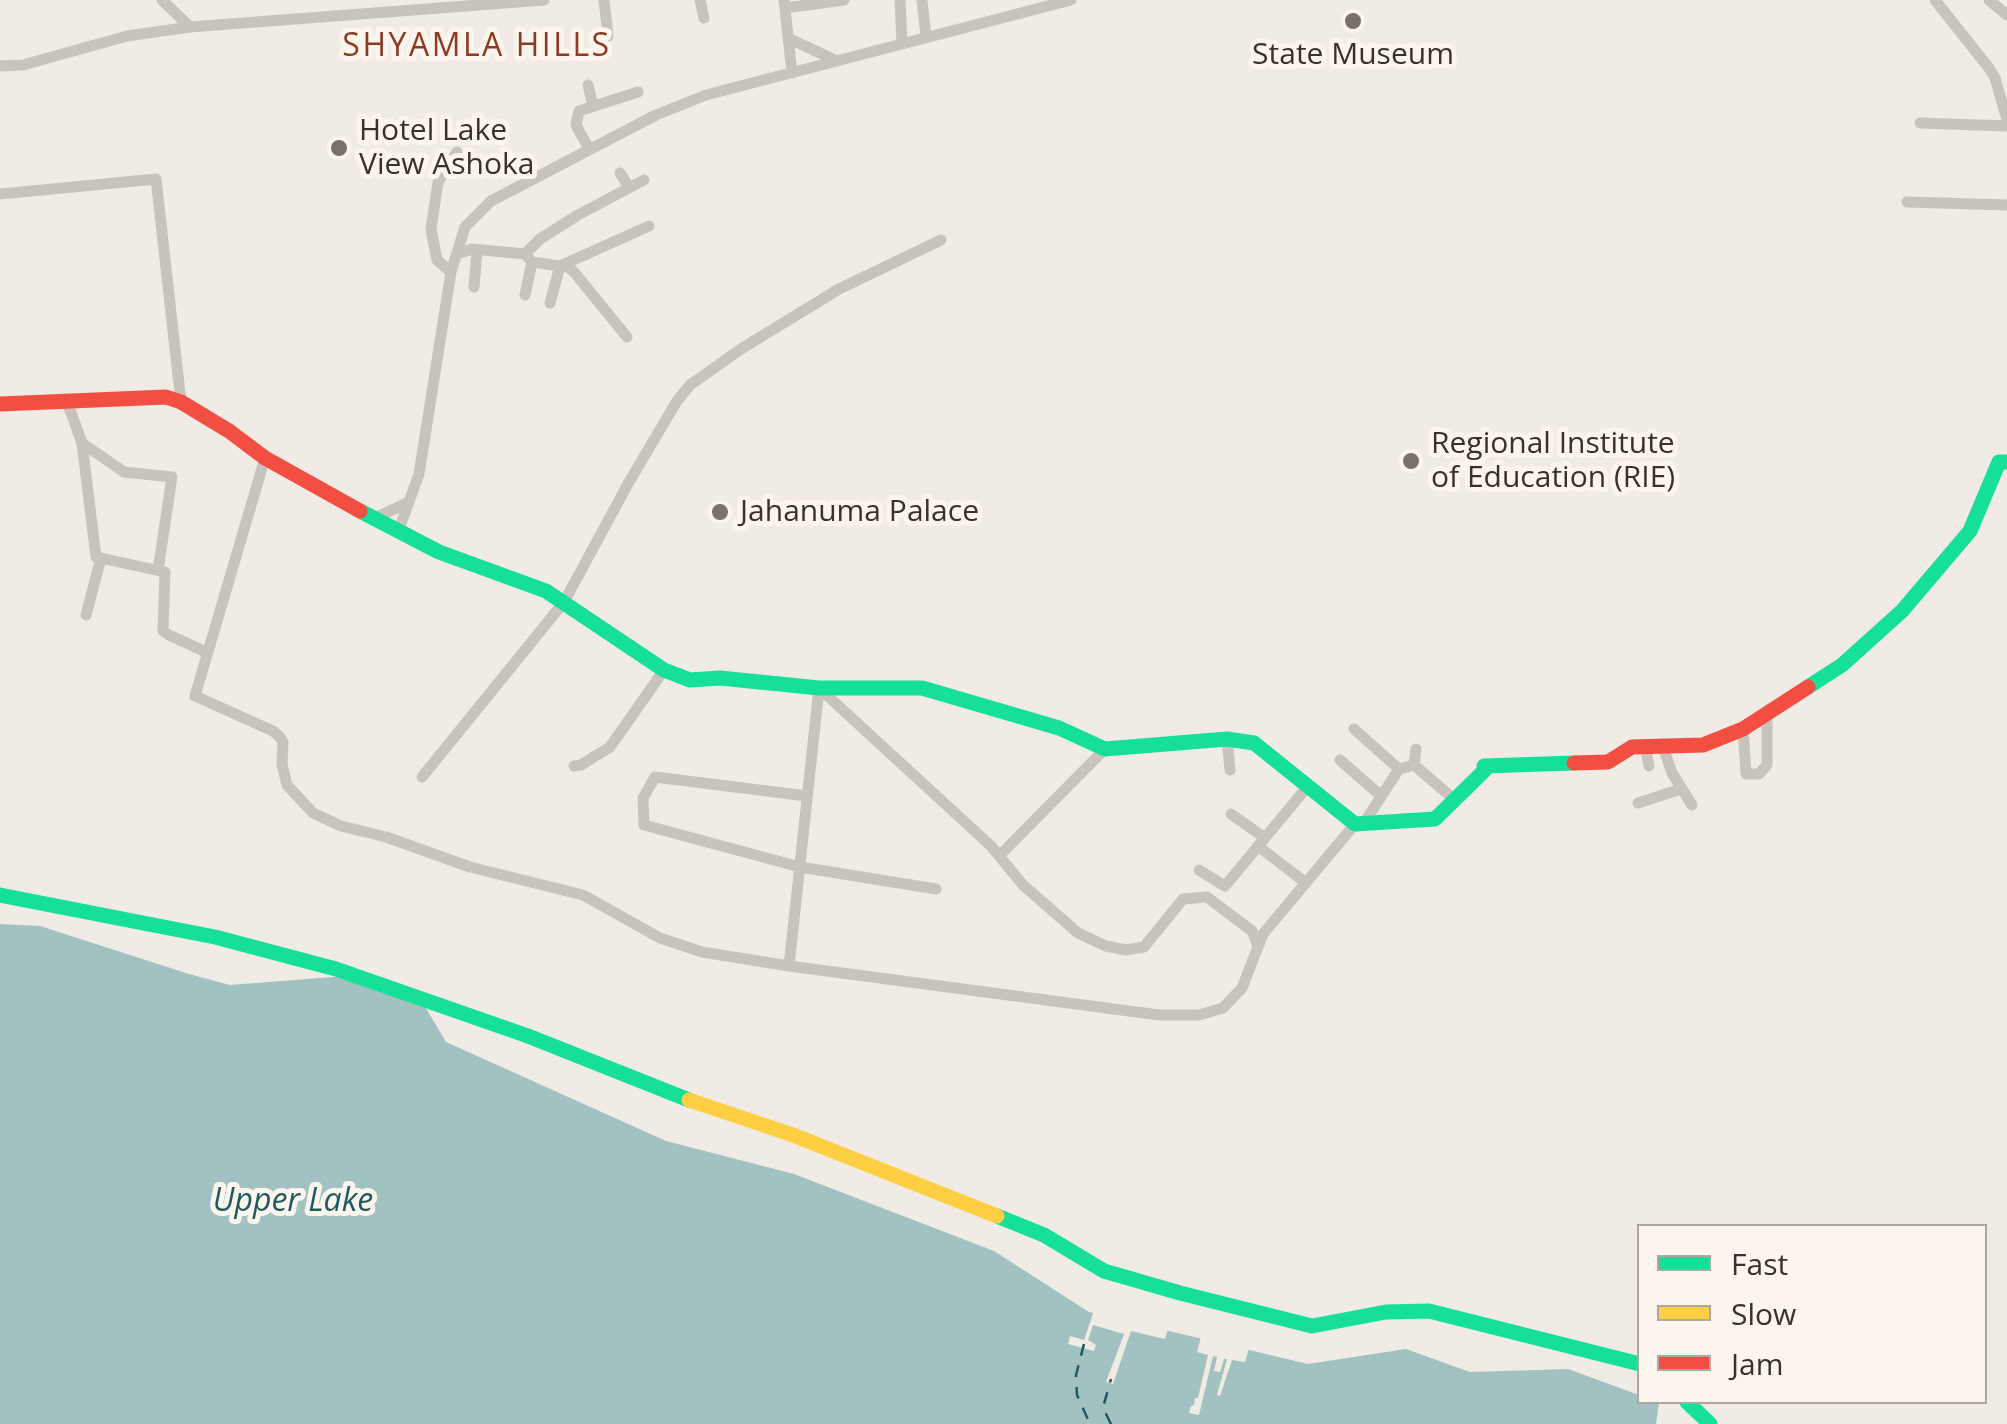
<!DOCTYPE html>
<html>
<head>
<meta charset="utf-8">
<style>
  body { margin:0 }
  #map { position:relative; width:2007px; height:1424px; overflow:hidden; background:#f0ebe5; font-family:"Open Sans",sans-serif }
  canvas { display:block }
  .legend { position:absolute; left:1637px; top:1224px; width:350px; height:180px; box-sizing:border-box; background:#fbf5ee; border:2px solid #aea6a0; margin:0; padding:12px 18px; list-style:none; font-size:30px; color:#3b302b }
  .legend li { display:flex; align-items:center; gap:20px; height:50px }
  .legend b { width:50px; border:2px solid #aea6a0 }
</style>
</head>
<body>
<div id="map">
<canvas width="2007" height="1424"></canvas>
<ul class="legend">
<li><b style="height:12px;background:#16e098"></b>Fast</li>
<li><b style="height:12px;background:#ffcf43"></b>Slow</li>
<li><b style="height:12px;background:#f24e42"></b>Jam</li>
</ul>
</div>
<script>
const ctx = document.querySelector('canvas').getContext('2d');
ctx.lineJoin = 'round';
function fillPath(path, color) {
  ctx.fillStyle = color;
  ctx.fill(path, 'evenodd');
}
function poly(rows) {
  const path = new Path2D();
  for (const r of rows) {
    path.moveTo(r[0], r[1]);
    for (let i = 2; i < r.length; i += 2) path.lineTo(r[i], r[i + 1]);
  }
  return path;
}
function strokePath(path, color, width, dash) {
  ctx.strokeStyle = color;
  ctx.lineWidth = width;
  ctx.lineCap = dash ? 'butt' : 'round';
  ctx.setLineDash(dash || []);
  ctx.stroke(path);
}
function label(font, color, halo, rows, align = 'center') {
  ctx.font = font + ' "Open Sans",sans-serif';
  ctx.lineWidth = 10;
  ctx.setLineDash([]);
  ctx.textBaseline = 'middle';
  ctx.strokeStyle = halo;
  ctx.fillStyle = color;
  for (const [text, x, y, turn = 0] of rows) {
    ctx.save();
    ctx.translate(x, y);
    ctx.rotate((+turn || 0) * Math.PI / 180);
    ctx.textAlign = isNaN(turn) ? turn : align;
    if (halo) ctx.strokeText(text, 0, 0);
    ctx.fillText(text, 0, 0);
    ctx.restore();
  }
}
fillPath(poly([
  [0,924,40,926,189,974,230,985,346,976,424,1005,446,1042,666,1141,794,1174,994,1251,1089,1312,1308,1364,1406,1349,1470,1372,1568,1369,1639,1395,1640,1402,1659,1403,1656,1424,0,1424]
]), '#a1c2c1');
fillPath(poly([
  [1095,1308,1169,1326,1165,1339,1131,1331,1113,1384,1106,1382,1124,1334,1093,1325,1088,1340,1096,1345,1094,1351,1068,1344,1070,1336,1084,1340],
  [1202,1333,1250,1345,1245,1362,1232,1360,1220,1396,1217,1395,1227,1359,1224,1359,1220,1372,1214,1371,1217,1357,1213,1356,1199,1415,1189,1413,1191,1406,1194,1405,1195,1398,1198,1398,1208,1355,1197,1352]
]), '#f0ebe5');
strokePath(poly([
  [1084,1344,1076,1375,1077,1395,1090,1424],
  [1111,1424,1104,1410,1104,1404,1111,1379]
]), '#1f5a5e', 2.5, [12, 10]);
strokePath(poly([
  [162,0,190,27],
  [604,0,608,36],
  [700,0,704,18],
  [784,0,792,73],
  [900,0,902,43],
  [922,0,926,37],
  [1935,0,1989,68,1995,78,2007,120],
  [1989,0,2007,15],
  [785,8,844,0],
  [788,38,837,61],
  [0,66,23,65,127,36,190,27,544,0],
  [588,85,593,106],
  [1920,123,2007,126],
  [589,149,576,125,579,111,638,92],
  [620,173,629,187],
  [0,194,156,179,181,402],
  [1907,202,2007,205],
  [457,254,472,249,525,254,532,262,560,266,649,226],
  [525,254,540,239,578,215,644,180],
  [451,272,437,260,431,229,438,182,457,152],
  [474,287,477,250],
  [525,295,532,262],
  [550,303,560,266,568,267,574,272,627,337],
  [66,399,82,443,96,557,165,572,163,631,169,635,206,652],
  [82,443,124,472,172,477,158,570],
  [265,458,195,696,273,731,279,736,283,742,282,764,287,785,313,813,341,826,386,837,470,867,583,895,660,938,702,952,789,966,1159,1015,1199,1015,1223,1008,1242,988,1263,934,1355,824],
  [375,518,409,502],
  [398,532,419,474,451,272,465,227,491,201,656,115,706,95,1071,0],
  [86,615,101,558],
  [819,688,991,846,1023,885,1078,933,1106,946,1126,950,1144,947,1183,899,1207,897,1252,931,1258,946],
  [1354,729,1399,769],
  [1743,729,1746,774,1759,774,1767,765,1767,716],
  [1227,739,1230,770],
  [1662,744,1672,773,1692,805],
  [1645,746,1649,766],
  [1416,749,1414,765,1455,800],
  [1340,760,1381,796],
  [574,766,581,765,610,747,664,670],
  [422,777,564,602,629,482,677,401,690,385,741,349,839,289,941,240],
  [807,796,655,777,643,798,644,825,800,867,936,889],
  [1638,803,1681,789],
  [1231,814,1265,838],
  [1364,823,1399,769,1414,765],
  [1258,846,1306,883],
  [1000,855,1105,749],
  [1199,870,1225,886,1308,786],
  [789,966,819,688]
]), '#c9c3be', 11);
strokePath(poly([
  [360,511,439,552,546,591,664,670,690,680,720,678,819,688,922,688,1059,728,1105,749,1227,739,1254,743,1355,824,1435,819,1485,770,1484,766,1574,763],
  [1808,687,1842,665,1902,611,1970,531,1999,462,2007,462],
  [0,895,215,937,336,969,528,1036,689,1100],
  [997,1216,1044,1235,1104,1271,1180,1293,1312,1326,1386,1312,1429,1311,1640,1364],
  [1687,1402,1710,1424]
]), '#16e098', 15);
strokePath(poly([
  [689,1100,793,1135,997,1216]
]), '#ffcf43', 15);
strokePath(poly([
  [0,404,166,397,181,402,229,431,265,458,360,511],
  [1574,763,1608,762,1632,747,1703,745,1743,729,1808,687]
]), '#f24e42', 15);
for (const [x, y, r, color] of [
  [1353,21,10,"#7a716c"],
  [339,148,10,"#7a716c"],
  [1411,461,10,"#7a716c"],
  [720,512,10,"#7a716c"]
]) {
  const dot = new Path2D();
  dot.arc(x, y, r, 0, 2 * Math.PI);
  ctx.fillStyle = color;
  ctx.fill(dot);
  strokePath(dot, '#fbf5ee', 4);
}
label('30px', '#3b302b', '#fbf5ee', [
  ["State Museum",1353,55,"center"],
  ["Hotel Lake",359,131],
  ["View Ashoka",359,165],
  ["Regional Institute",1431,444],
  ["of Education (RIE)",1431,478],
  ["Jahanuma Palace",740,512]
], 'left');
ctx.letterSpacing = '2.5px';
label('32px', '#8c3b22', '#fbf5ee', [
  ["SHYAMLA HILLS",477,47]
]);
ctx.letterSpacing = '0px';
label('italic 32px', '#1f5a5e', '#fbf5ee', [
  ["Upper Lake",293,1202]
]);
</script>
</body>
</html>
